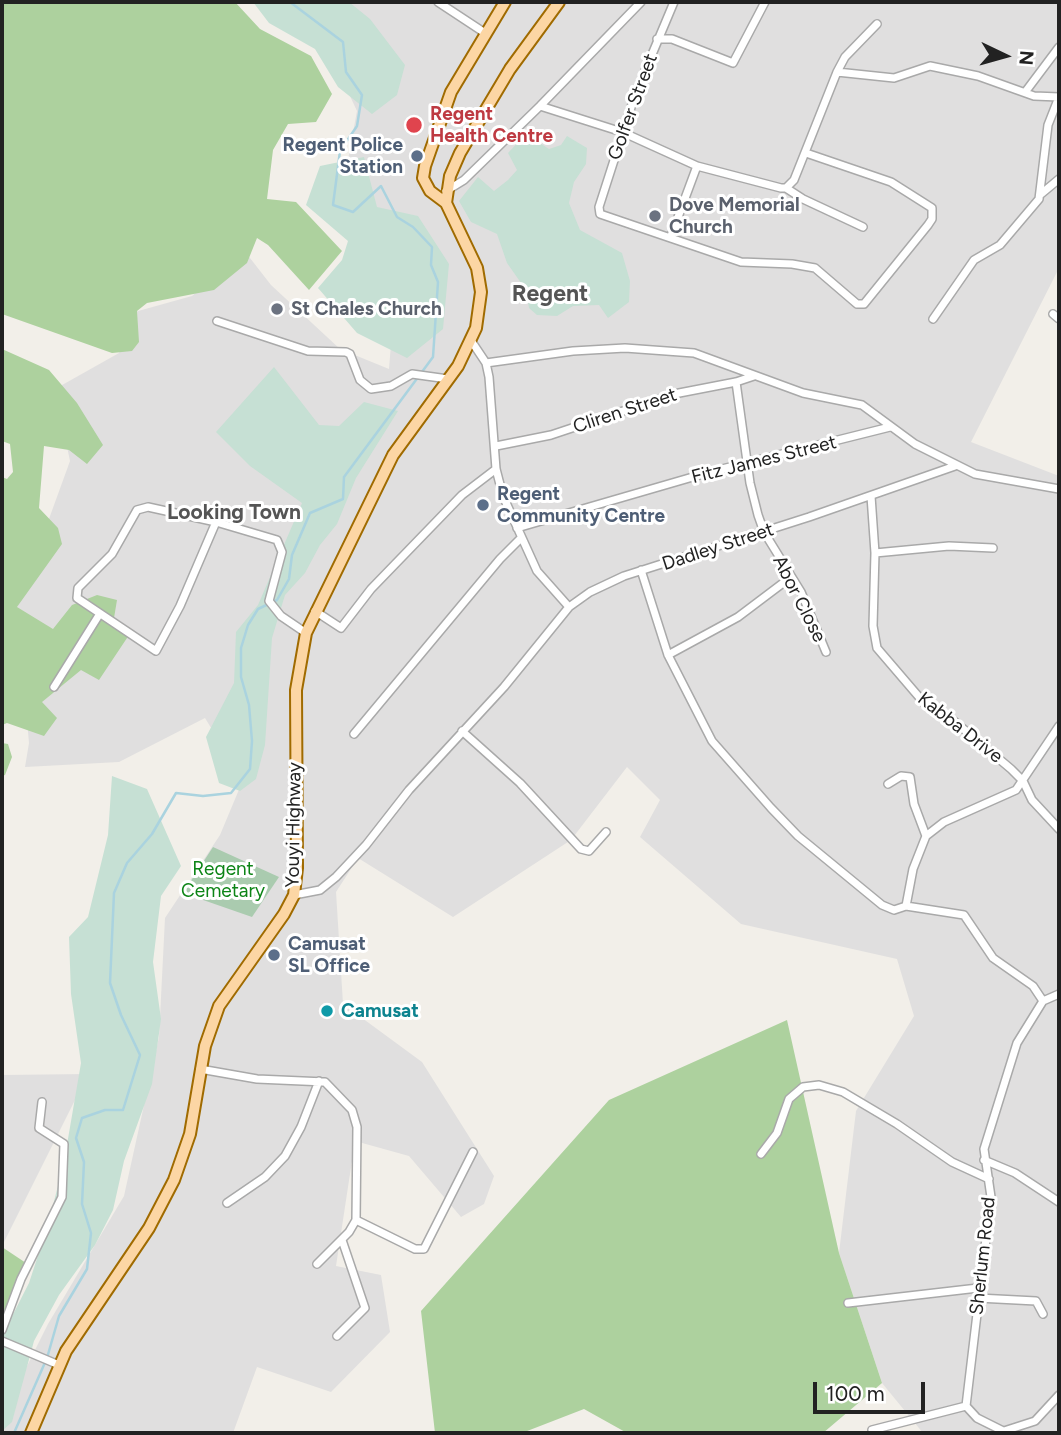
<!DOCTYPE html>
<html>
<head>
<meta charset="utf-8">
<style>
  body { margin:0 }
  #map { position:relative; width:1061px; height:1435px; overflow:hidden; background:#f2efe9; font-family:Figtree,sans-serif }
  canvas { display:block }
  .frame { position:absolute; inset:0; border:4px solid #222; pointer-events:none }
  .north { position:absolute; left:970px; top:21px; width:70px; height:70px; -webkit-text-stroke:5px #fff; paint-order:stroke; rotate:95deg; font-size:19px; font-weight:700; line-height:28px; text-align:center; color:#222 }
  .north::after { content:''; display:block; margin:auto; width:24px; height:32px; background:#222; clip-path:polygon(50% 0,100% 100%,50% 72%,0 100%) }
  .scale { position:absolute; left:813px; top:1382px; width:112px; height:32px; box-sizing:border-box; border:4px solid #222; border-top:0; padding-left:9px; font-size:21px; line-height:24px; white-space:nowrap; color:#222; -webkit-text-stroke:5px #fff; paint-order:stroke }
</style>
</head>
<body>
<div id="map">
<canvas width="1061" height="1435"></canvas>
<div class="frame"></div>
<div class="north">N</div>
<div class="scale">100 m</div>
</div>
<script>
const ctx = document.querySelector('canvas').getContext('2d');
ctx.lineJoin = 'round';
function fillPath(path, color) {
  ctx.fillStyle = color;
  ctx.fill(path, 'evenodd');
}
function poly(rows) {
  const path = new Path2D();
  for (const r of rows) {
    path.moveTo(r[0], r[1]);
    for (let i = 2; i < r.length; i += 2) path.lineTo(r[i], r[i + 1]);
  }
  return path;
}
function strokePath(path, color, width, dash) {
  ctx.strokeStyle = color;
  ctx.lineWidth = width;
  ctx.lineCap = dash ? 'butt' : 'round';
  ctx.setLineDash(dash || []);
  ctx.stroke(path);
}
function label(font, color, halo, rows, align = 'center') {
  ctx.font = font + ' Figtree,sans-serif';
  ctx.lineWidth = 6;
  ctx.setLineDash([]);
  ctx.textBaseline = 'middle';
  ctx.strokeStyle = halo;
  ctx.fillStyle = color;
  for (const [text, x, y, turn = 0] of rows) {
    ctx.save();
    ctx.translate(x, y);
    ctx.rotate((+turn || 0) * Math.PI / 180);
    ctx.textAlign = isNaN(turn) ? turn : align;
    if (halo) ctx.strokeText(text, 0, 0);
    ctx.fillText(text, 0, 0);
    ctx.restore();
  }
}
fillPath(poly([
  [306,2,1059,2,1059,268,971,442,1059,476,1059,1433,923,1433,882,1383,839,1253,856,1111,914,1016,897,959,741,924,640,837,660,800,627,767,571,840,453,917,358,858,336,892,343,1004,422,1062,494,1176,484,1204,461,1217,409,1156,355,1141,336,1266,381,1275,390,1332,331,1392,257,1367,233,1433,2,1433,2,1416,48,1324,124,1196,159,1037,165,918,220,835,243,780,205,718,119,762,25,767,29,743,17,607,70,461,55,389,119,353,131,313,192,296,243,249,271,285,340,349,389,369,397,268,345,176,357,111],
  [88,1074,2,1246,2,1075]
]), '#e0dfdf');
fillPath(poly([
  [2,2,235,2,260,29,311,56,332,94,316,122,288,124,273,150,267,199,296,202,342,251,309,290,268,245,257,238,247,263,214,290,147,303,137,311,139,342,132,351,112,353,2,314],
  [2,349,49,370,77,403,103,445,87,464,69,450,44,446,39,508,58,528,62,544,17,607,53,629,72,605,97,595,117,600,114,618,131,632,99,680,81,670,42,702,57,718,44,736,7,723,2,725,2,477,7,479,13,472,10,444,2,441],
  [2,743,8,744,12,757,5,775,2,776],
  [787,1020,839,1253,882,1383,823,1433,627,1433,584,1409,522,1433,435,1433,421,1311,609,1100],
  [2,1247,26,1263,2,1320]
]), '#add19e');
fillPath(poly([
  [253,2,349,2,370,19,405,65,397,95,372,114,338,87,315,49,269,23],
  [526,134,549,149,561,145,567,136,587,148,586,164,574,182,569,203,580,230,622,253,630,281,629,302,608,318,599,305,573,306,557,316,537,315,529,308,526,290,507,263,497,234,471,222,459,201,478,177,494,191,508,180,517,170,508,153],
  [364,157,377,207,418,216,449,264,443,329,407,358,357,333,318,288,342,260,348,241,306,205,320,166],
  [274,367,319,425,339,426,364,402,398,411,356,478,337,524,320,545,305,573,285,595,272,638,265,745,256,779,240,791,219,783,206,737,234,683,236,632,258,605,302,503,250,466,216,432],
  [112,776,147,789,181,866,161,896,153,962,161,1019,152,1084,124,1161,113,1210,95,1245,59,1295,34,1341,12,1422,2,1431,2,1336,29,1283,48,1225,64,1162,81,1063,71,994,69,937,88,917,108,835]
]), '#c6e0d4');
fillPath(poly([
  [213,847,279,877,252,917,183,893]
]), '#aacbaf');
strokePath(poly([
  [14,1433,47,1358,59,1316,87,1269,91,1233,82,1204,84,1162,76,1138,82,1118,105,1110,123,1110,140,1055,121,1015,110,983,114,893,127,863,152,834,176,793,203,796,231,793,250,769,252,741,249,705,241,677,241,648,248,625,258,609,277,600,289,579,292,555,310,513,343,499,344,477,433,357,438,282,431,265,432,247,413,227,397,217,381,186,353,212,333,205,340,151,357,126,362,95,346,72,343,42,290,2]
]), '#aad3df', 2.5);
const minor = poly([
  [438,2,485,33],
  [674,2,635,95,599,207,600,214,741,262,792,264,815,268,857,304,864,304,928,225,932,219,932,208,891,182,806,153],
  [657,39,672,39,733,63,765,2],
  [837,72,845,57,877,24],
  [1026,91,1059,47],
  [540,106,622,132,697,166,781,188,786,188,794,180,837,72,894,78,930,66,978,76,1034,96,1059,97],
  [786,188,803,199,863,227],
  [446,191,464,180,540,106,641,2],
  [1041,194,1059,179],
  [671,236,697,166],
  [1053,314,1059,319],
  [933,319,974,260,1000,245,1039,199,1048,125,1059,97],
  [217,321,308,351,346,352,350,354,360,380,371,389,391,386,412,374,448,379],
  [472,342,486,363,489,377,496,469,503,496,537,571,569,607],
  [486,363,573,351,625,348,694,353,803,393,862,405,915,444,975,474,1059,489],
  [736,382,750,483,758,515,764,532,801,592,826,652],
  [496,446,551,435,674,394,736,382,754,376],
  [871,496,875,553,873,626,877,648,925,704,954,721,1011,769,1023,781,1032,800,1059,829],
  [216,522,180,606,156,651,77,598,78,588,112,554,137,510,148,507,216,522,277,540,282,552,269,601,281,616,306,633],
  [517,528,710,472,890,427],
  [875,553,949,546,993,548],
  [641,570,668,655,712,741,771,808,798,836,882,905,894,910,906,906,964,915,993,958,1033,986,1043,1001],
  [315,611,341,628,371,589,462,495,496,469],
  [668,655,738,617,791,577],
  [54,687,99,615],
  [462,731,520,783,581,849,589,851,606,832],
  [354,734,500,559,521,538],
  [888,784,901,776,910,777,914,804,926,836],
  [294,895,320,890,336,877,366,845,409,790,504,687,569,607,590,592,624,576,809,517,955,466],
  [906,906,913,869,926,836,944,822,1016,790,1059,726],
  [200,1069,257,1079,325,1082,352,1110,357,1127,356,1220,349,1232,317,1264],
  [761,1154,777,1133,789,1099,803,1087,819,1085,843,1092,897,1124,952,1162,989,1179],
  [984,1160,1015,1173,1059,1202],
  [227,1203,265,1177,285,1156,301,1127,319,1081],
  [356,1220,415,1249,424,1249,473,1152],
  [978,1298,1036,1301,1043,1314],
  [848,1303,978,1288],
  [2,1330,21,1279,62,1197,64,1144,39,1128,42,1102],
  [337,1336,365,1308,342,1240],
  [2,1341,59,1365],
  [872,1430,966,1406],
  [1004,1431,1035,1421,1059,1395],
  [1007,1433,977,1418,966,1406,991,1197,984,1149,1017,1043,1043,1001,1059,994]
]);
const primary = poly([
  [446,203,450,176,460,153,510,69,559,2],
  [446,203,430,191,423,178,425,166,451,92,505,2],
  [31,1433,66,1351,149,1228,174,1180,190,1134,205,1046,219,1006,284,914,294,895,297,868,296,690,306,633,393,455,458,366,476,328,481,292,477,268,446,203]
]);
strokePath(minor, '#a9a9a9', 10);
strokePath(primary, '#a06b00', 14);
strokePath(minor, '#fff', 7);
strokePath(primary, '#fcd6a4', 10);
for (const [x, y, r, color] of [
  [414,125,9,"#e0444e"],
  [417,156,7,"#5c6f8a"],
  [655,216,7,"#6b7280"],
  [277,309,7,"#6b7280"],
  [483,505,7,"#5c6f8a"],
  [274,955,7,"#5c6f8a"],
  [327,1011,7,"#0f9aa8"]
]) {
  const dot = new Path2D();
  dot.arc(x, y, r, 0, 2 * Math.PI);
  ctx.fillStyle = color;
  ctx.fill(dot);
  strokePath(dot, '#fff', 2.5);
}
label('19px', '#222', '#fff', [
  ["Golfer Street",633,107,-70],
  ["Cliren Street",625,411,-18],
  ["Fitz James Street",764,460,-14],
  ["Dadley Street",718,547,-18],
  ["Abor Close",799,599,63],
  ["Kabba Drive",960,728,38],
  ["Youyi Highway",294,825,-89],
  ["Sherlum Road",983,1256,-84]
]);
label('bold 19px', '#be3a42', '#fff', [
  ["Regent",430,114],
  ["Health Centre",430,136]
], 'left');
label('bold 19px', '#4e5e75', '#fff', [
  ["Regent Police",403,145,"right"],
  ["Station",403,167,"right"],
  ["Regent",497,494],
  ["Community Centre",497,516],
  ["Camusat",288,944],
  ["SL Office",288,966]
], 'left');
label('bold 19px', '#5b616d', '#fff', [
  ["Dove Memorial",669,205],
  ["Church",669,227],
  ["St Chales Church",291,309]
], 'left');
label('19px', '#0c8416', '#fff', [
  ["Regent",223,869],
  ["Cemetary",223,891]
]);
label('bold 19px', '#0d838f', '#fff', [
  ["Camusat",341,1011]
], 'left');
label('bold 21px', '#555', '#fff', [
  ["Looking Town",234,513]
]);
label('bold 23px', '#555', '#fff', [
  ["Regent",550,294]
]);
</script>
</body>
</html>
